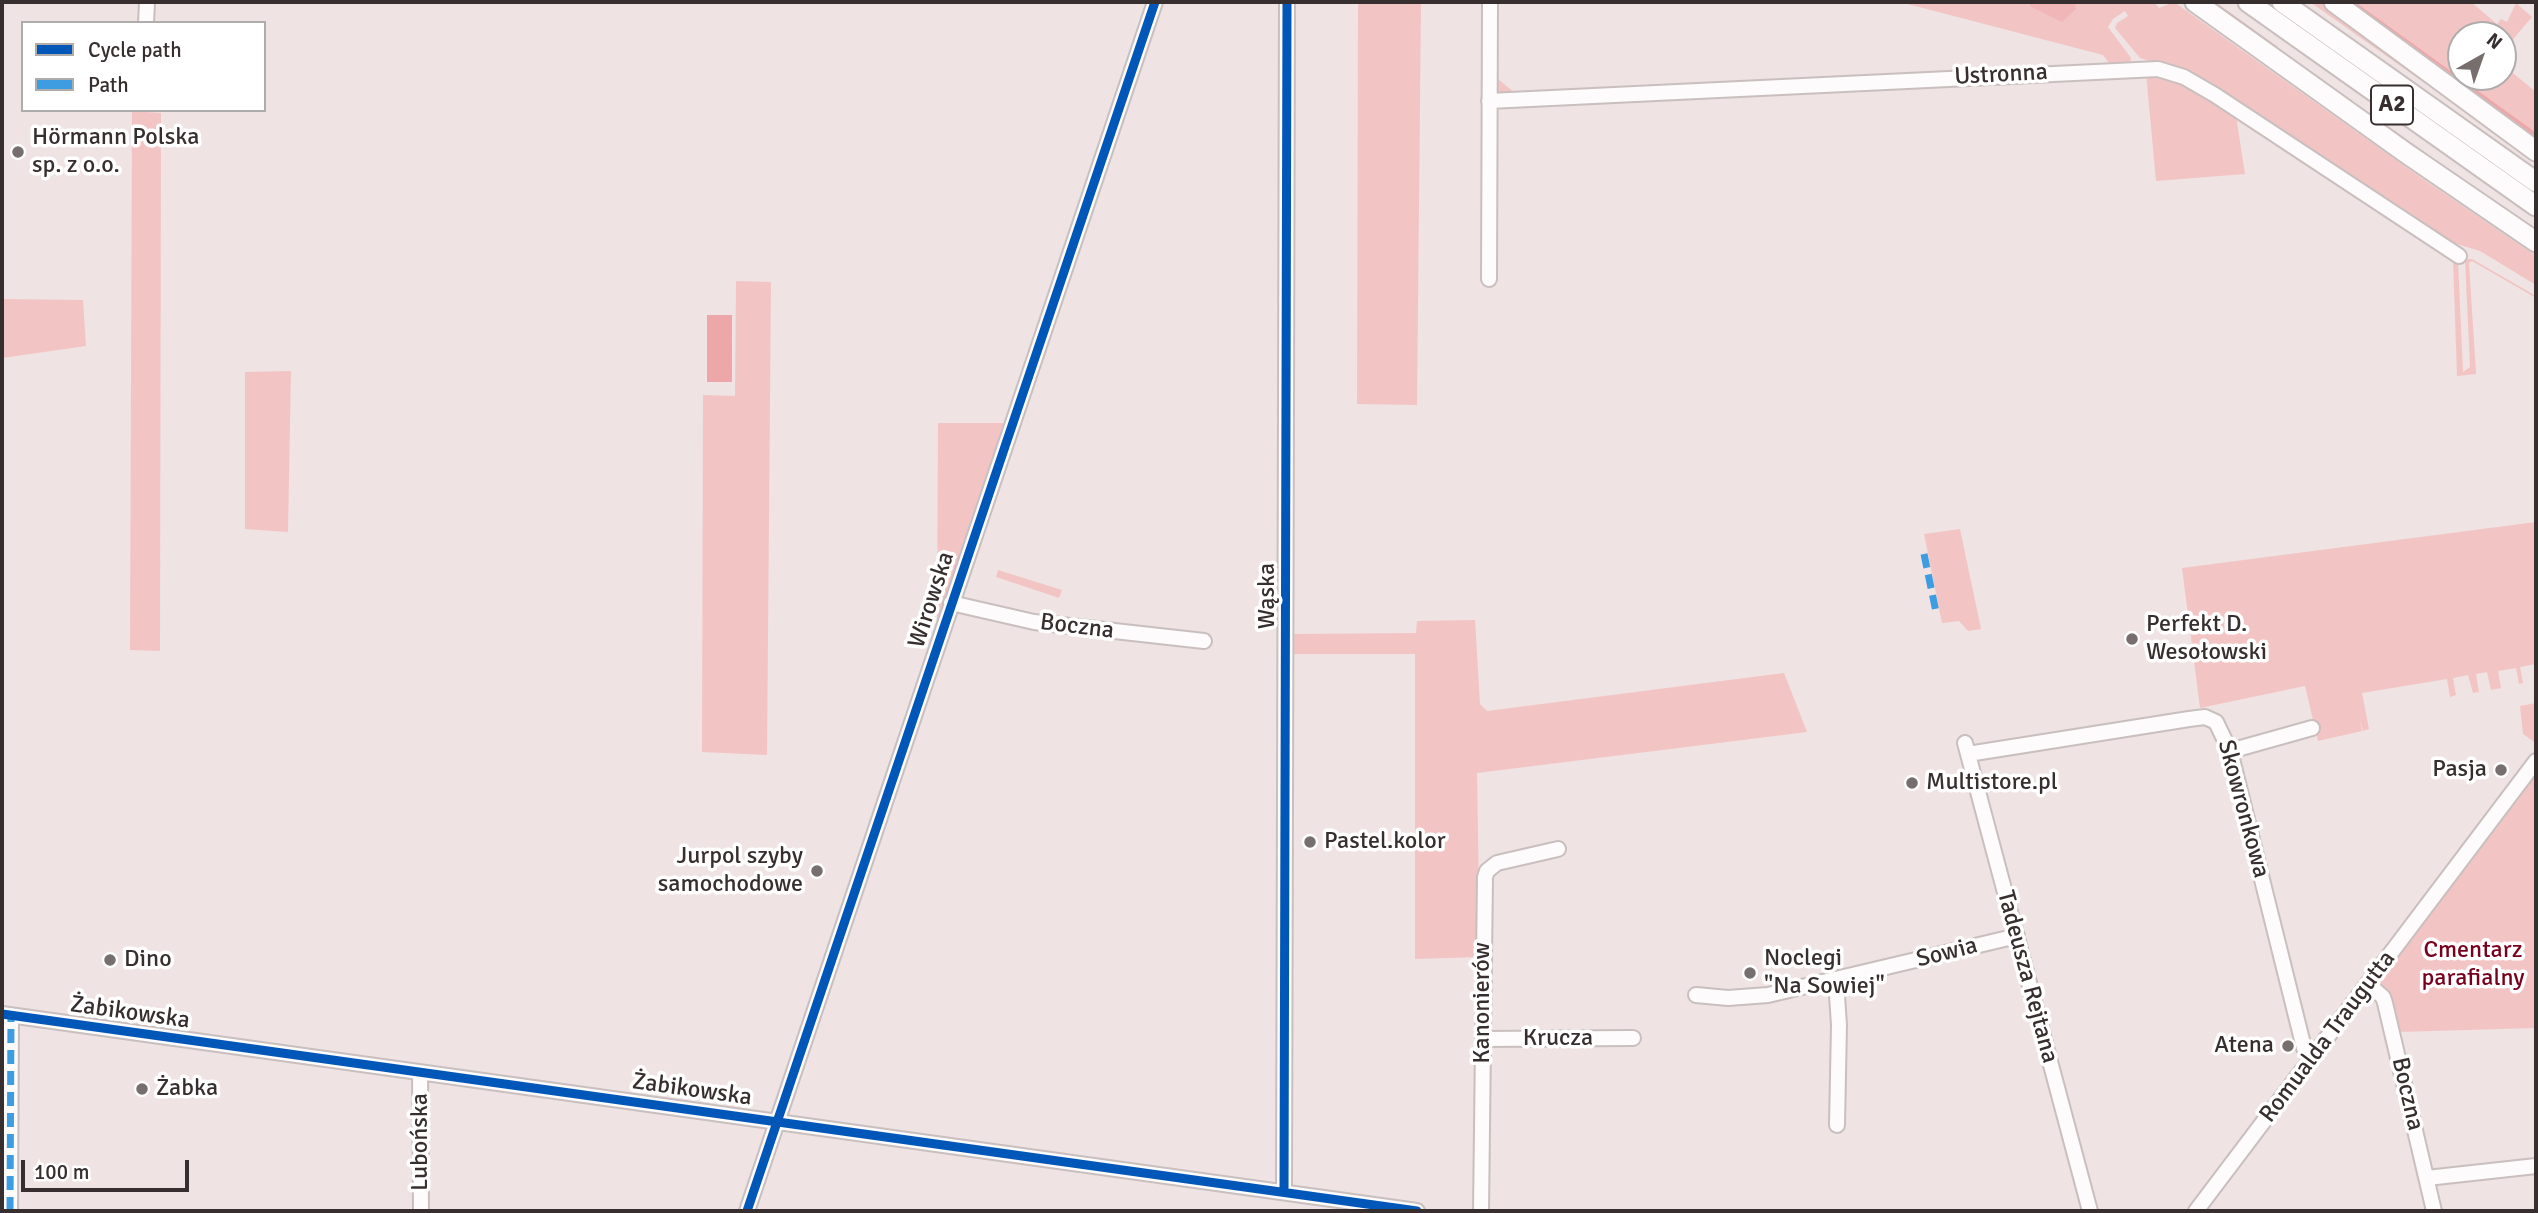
<!DOCTYPE html>
<html>
<head>
<meta charset="utf-8">
<style>
  body { margin:0 }
  #map { position:relative; width:2538px; height:1213px; overflow:hidden; background:#efe3e3; font-family:Signika,sans-serif }
  canvas { display:block }
  .frame { position:absolute; inset:0; border:4px solid #372f2f; pointer-events:none }
  .legend { position:absolute; left:21px; top:21px; width:245px; height:91px; box-sizing:border-box; background:#fff; border:2px solid #afacac; margin:0; padding:9px 12px; list-style:none; font-size:21px; color:#372f2f }
  .legend li { display:flex; align-items:center; gap:14px; height:35px }
  .legend b { width:35px; border:2px solid #afacac }
  .north { position:absolute; left:2447px; top:21px; width:70px; height:70px; box-sizing:border-box; background:#fff; border:2px solid #afacac; border-radius:50%; rotate:40deg; font-size:19px; font-weight:700; line-height:28px; text-align:center; color:#372f2f }
  .north::after { content:''; display:block; margin:auto; width:24px; height:32px; background:#776e6e; clip-path:polygon(50% 0,100% 100%,50% 72%,0 100%) }
  .scale { position:absolute; left:21px; top:1160px; width:168px; height:32px; box-sizing:border-box; border:4px solid #372f2f; border-top:0; padding-left:9px; font-size:21px; line-height:24px; white-space:nowrap; color:#372f2f; -webkit-text-stroke:5px #fff; paint-order:stroke }
</style>
</head>
<body>
<div id="map">
<canvas width="2538" height="1213"></canvas>
<div class="frame"></div>
<ul class="legend">
<li><b style="height:9px;background:#0057b8"></b>Cycle path</li>
<li><b style="height:9px;background:#3e9de1"></b>Path</li>
</ul>
<div class="north">N</div>
<div class="scale">100 m</div>
</div>
<script>
const ctx = document.querySelector('canvas').getContext('2d');
ctx.lineJoin = 'round';
function fillPath(path, color) {
  ctx.fillStyle = color;
  ctx.fill(path, 'evenodd');
}
function poly(rows) {
  const path = new Path2D();
  for (const r of rows) {
    path.moveTo(r[0], r[1]);
    for (let i = 2; i < r.length; i += 2) path.lineTo(r[i], r[i + 1]);
  }
  return path;
}
function strokePath(path, color, width, dash) {
  ctx.strokeStyle = color;
  ctx.lineWidth = width;
  ctx.lineCap = dash ? 'butt' : 'round';
  ctx.setLineDash(dash || []);
  ctx.stroke(path);
}
function label(font, color, halo, rows, align = 'center') {
  ctx.font = font + ' Signika,sans-serif';
  ctx.lineWidth = 7;
  ctx.setLineDash([]);
  ctx.textBaseline = 'middle';
  ctx.strokeStyle = halo;
  ctx.fillStyle = color;
  for (const [text, x, y, turn = 0] of rows) {
    ctx.save();
    ctx.translate(x, y);
    ctx.rotate((+turn || 0) * Math.PI / 180);
    ctx.textAlign = isNaN(turn) ? turn : align;
    if (halo) ctx.strokeText(text, 0, 0);
    ctx.fillText(text, 0, 0);
    ctx.restore();
  }
}
fillPath(poly([
  [1358,2,1421,2,1417,405,1357,404],
  [1494,2,1498,2,1498,79,1515,93,2109,63,2103,55,1900,2,2154,2,2159,8,2174,2,2420,177,2536,256,2536,285,2480,251,2447,241,2164,65,2140,58,2115,28,2117,23,2128,16,2125,11,2113,19,2108,27,2131,58,2130,63,1504,95,1496,89],
  [2310,2,2324,2,2460,99,2531,158],
  [2347,2,2471,2,2497,24,2501,19,2507,22,2516,3,2532,17,2503,51,2503,35,2461,35,2461,77,2503,77,2503,65,2536,92,2536,139],
  [2146,73,2187,84,2236,116,2245,174,2156,181],
  [132,111,161,113,160,651,130,650],
  [2337,178,2458,262,2463,372,2470,367,2465,259,2472,259,2536,296,2536,298,2472,261,2469,263,2476,374,2457,376,2453,259,2333,181],
  [736,281,771,282,767,755,702,752,703,395,735,396],
  [2,299,83,300,86,346,2,358],
  [291,371,288,532,245,529,245,372],
  [938,423,1005,423,937,626],
  [2536,522,2536,664,2520,667,2523,683,2519,684,2516,668,2498,671,2501,688,2491,690,2487,672,2476,674,2479,692,2473,693,2468,675,2453,678,2456,695,2450,697,2447,679,2362,693,2369,729,2363,731,2360,720,2362,731,2318,741,2305,686,2200,708,2182,568],
  [1960,529,1981,629,1968,631,1959,621,1942,623,1924,534],
  [998,570,1062,590,1059,598,996,577],
  [1475,620,1480,704,1487,711,1784,673,1807,732,1477,773,1480,957,1415,959,1415,654,1294,654,1294,634,1416,633,1417,621],
  [2536,703,2536,743,2523,734,2520,706],
  [2536,775,2536,1028,2398,1032,2387,990,2375,985]
]), '#f3c4c4');
fillPath(poly([
  [2030,2,2074,2,2076,9,2062,22,2030,6]
]), '#f1b6b7');
fillPath(poly([
  [707,315,732,315,732,382,707,382]
]), '#eea7a9');
strokePath(poly([
  [2212,2,2276,48],
  [2352,2,2536,135],
  [2390,130,2424,154]
]), '#eea7a9', 3.5);
const minor = poly([
  [146,23,147,2],
  [1489,101,2158,69,2184,77,2215,95,2459,256],
  [1489,279,1490,2],
  [951,603,1034,622,1204,641],
  [1965,743,2090,1211],
  [2230,751,2312,728],
  [1968,754,2189,719,2205,717,2216,722,2230,751,2304,1048,2312,1059],
  [1836,981,1839,1025,1837,1125],
  [2368,984,2383,997,2385,1003,2434,1211],
  [1696,995,1728,998,1768,995,2017,936],
  [2,1014,1417,1211],
  [1483,1039,1633,1038],
  [420,1072,421,1211],
  [2427,1178,2536,1166],
  [1284,1192,1287,2],
  [10,1211,11,1016],
  [747,1211,1155,2],
  [1481,1211,1485,877,1487,871,1497,863,1558,849],
  [2196,1211,2536,761]
]);
const highway = poly([
  [2195,2,2406,153,2536,242],
  [2248,2,2536,206],
  [2282,2,2536,182],
  [2334,2,2536,151]
]);
strokePath(minor, '#c9bfbf', 18);
strokePath(highway, '#c9bfbf', 23);
strokePath(minor, '#fdfbfb', 14);
strokePath(highway, '#fdfbfb', 19);
strokePath(poly([
  [1924,554,1936,612],
  [10,1211,11,1016]
]), '#3e9de1', 7, [14, 7]);
strokePath(poly([
  [2,1014,1417,1211],
  [1284,1192,1287,2],
  [747,1211,1155,2]
]), '#0057b8', 9);
for (const [x, y, r, color] of [
  [18,152,7,"#776e6e"],
  [2132,639,7,"#776e6e"],
  [2501,770,7,"#776e6e"],
  [1912,783,7,"#776e6e"],
  [1310,842,7,"#776e6e"],
  [817,871,7,"#776e6e"],
  [110,960,7,"#776e6e"],
  [1750,973,7,"#776e6e"],
  [2288,1046,7,"#776e6e"],
  [142,1089,7,"#776e6e"]
]) {
  const dot = new Path2D();
  dot.arc(x, y, r, 0, 2 * Math.PI);
  ctx.fillStyle = color;
  ctx.fill(dot);
  strokePath(dot, '#fff', 2.5);
}
for (const [x, y, w] of [
  [2392,105,42]
]) {
  const box = new Path2D();
  box.roundRect(x - w / 2, y - 19.5, w, 39, 5);
  ctx.fillStyle = '#fff';
  ctx.fill(box);
  strokePath(box, '#372f2f', 2);
}
label('bold 23px', '#372f2f', null, [
  ["A2",2392,105]
]);
label('24px', '#372f2f', '#fff', [
  ["Ustronna",2001,75,-3],
  ["Wąska",1268,596,-90],
  ["Wirowska",932,600,-72],
  ["Boczna",1077,627,7],
  ["Skowronkowa",2243,809,75],
  ["Sowia",1947,953,-14],
  ["Tadeusza Rejtana",2027,977,75],
  ["Kanonierów",1483,1003,-90],
  ["Żabikowska",130,1013,8],
  ["Romualda Traugutta",2328,1037,-53],
  ["Krucza",1558,1039],
  ["Żabikowska",692,1090,8],
  ["Boczna",2407,1094,77],
  ["Lubońska",421,1142,-90]
]);
label('24px', '#372f2f', '#fff', [
  ["Hörmann Polska",32,138],
  ["sp. z o.o.",32,166],
  ["Perfekt D.",2146,625],
  ["Wesołowski",2146,653],
  ["Pasja",2487,770,"right"],
  ["Multistore.pl",1926,783],
  ["Pastel.kolor",1324,842],
  ["Jurpol szyby",803,857,"right"],
  ["samochodowe",803,885,"right"],
  ["Noclegi",1764,959],
  ["\"Na Sowiej\"",1764,987],
  ["Dino",124,960],
  ["Atena",2274,1046,"right"],
  ["Żabka",156,1089]
], 'left');
label('24px', '#79001d', '#fff', [
  ["Cmentarz",2473,951],
  ["parafialny",2473,979]
]);
</script>
</body>
</html>
